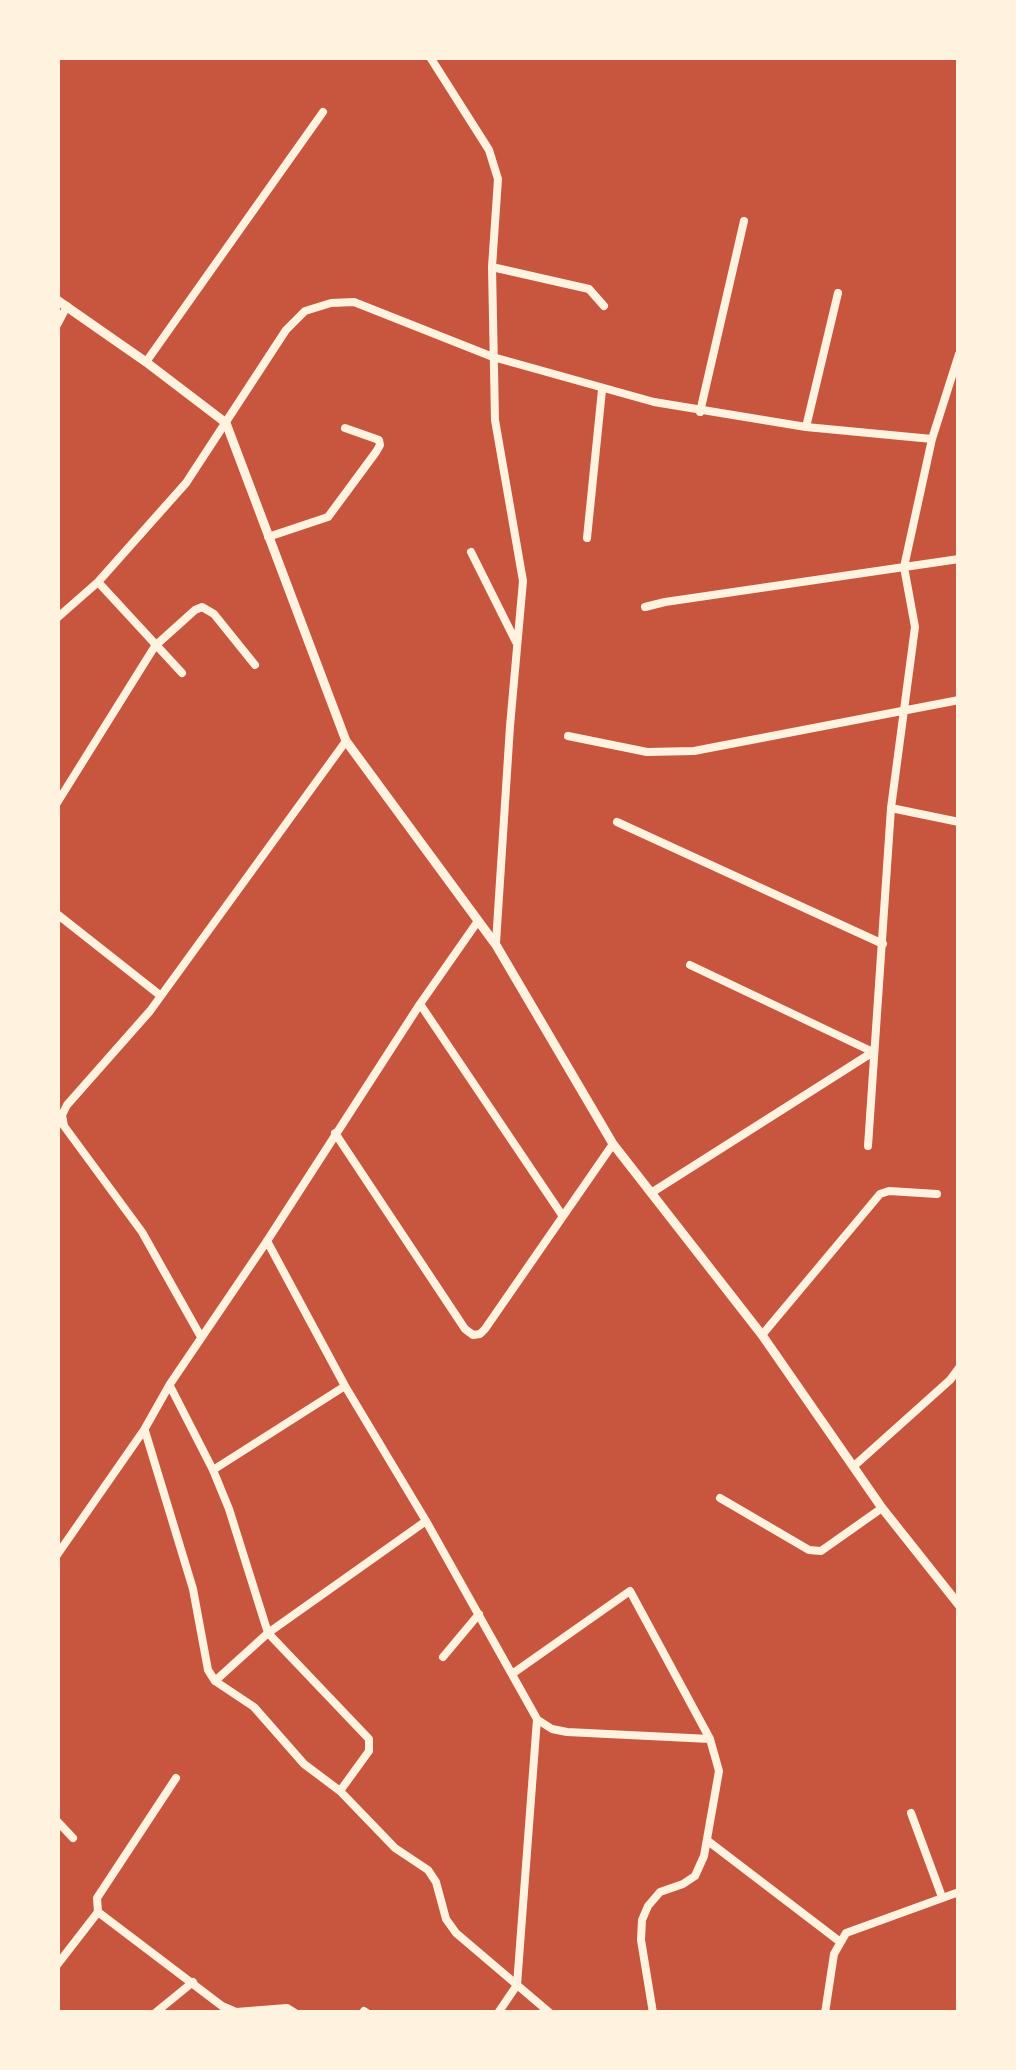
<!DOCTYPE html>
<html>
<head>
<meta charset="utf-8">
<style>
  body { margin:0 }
  #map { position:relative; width:1016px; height:2070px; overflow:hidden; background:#c8553d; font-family:"Varela Round",sans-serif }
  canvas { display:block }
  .frame { position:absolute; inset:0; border:60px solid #fff3e0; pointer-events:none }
</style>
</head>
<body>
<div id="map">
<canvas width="1016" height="2070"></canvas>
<div class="frame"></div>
</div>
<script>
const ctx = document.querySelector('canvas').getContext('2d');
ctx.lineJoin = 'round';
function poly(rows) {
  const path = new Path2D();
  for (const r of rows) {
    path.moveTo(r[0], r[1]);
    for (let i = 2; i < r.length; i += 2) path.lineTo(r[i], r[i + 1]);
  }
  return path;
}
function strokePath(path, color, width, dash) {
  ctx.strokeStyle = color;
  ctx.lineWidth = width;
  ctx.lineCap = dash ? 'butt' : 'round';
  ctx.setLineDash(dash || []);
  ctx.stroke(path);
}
strokePath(poly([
  [430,57,489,150,498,179,492,267,495,420,523,581,510,726,496,943],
  [492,267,589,289,604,306],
  [57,325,67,306],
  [146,362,323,112],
  [700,412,744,221],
  [806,427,838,293],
  [268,537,328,517,376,452,380,445,379,440,345,428],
  [587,538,602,390],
  [471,552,516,642],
  [98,582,182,673],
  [645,607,665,602,959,559],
  [57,618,98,582,186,483,286,330,305,311,331,303,354,302,493,357,654,402,806,427,932,439],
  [568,736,647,752,694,751,959,700],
  [57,803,155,646,195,610,202,607,214,614,255,665],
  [891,808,959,822],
  [617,822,883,944],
  [57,914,161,996],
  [420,1004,562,1215],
  [335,1133,465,1329,473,1335,480,1334,485,1329,613,1144],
  [868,1146,891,808,915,627,904,567,932,439,959,354],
  [651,1193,873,1052,690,965],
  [267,1241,345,1386,426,1521,537,1719,517,1985,498,2013],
  [762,1335,880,1194,889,1191,937,1194],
  [201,1337,142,1232,64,1126,62,1115,67,1105,150,1011,346,741],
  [170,1386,213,1470,229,1509,268,1633,369,1739,369,1751,340,1791],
  [145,1431,193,1589,208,1670,215,1681,254,1707,304,1764,340,1791,395,1848,428,1870,436,1882,446,1919,456,1933,550,2013],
  [854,1466,950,1380,959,1368],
  [213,1470,345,1386],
  [720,1498,809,1550,821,1551,882,1508],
  [57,1555,144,1430,170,1384,267,1241,420,1004,478,921],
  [443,1657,479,1614],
  [512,1674,630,1591,710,1739,719,1771,704,1856,695,1876,683,1884,660,1892,648,1906,642,1920,641,1940,653,2013],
  [215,1681,268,1633,426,1521],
  [538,1720,552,1729,567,1732,710,1739],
  [911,1813,942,1897],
  [57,1821,73,1838],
  [708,1841,839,1941],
  [98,1912,222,2006,236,2012,287,2008,295,2013],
  [98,1912,97,1898,176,1778],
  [57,1965,98,1912],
  [364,2011,367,2013],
  [155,2013,193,1982],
  [825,2013,834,1954,846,1933,959,1892]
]), '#fff3e0', 8);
strokePath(poly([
  [57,300,146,362,226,423,346,741,496,945,613,1144,762,1335,882,1508,959,1605]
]), '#fff3e0', 9);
</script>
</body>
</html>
